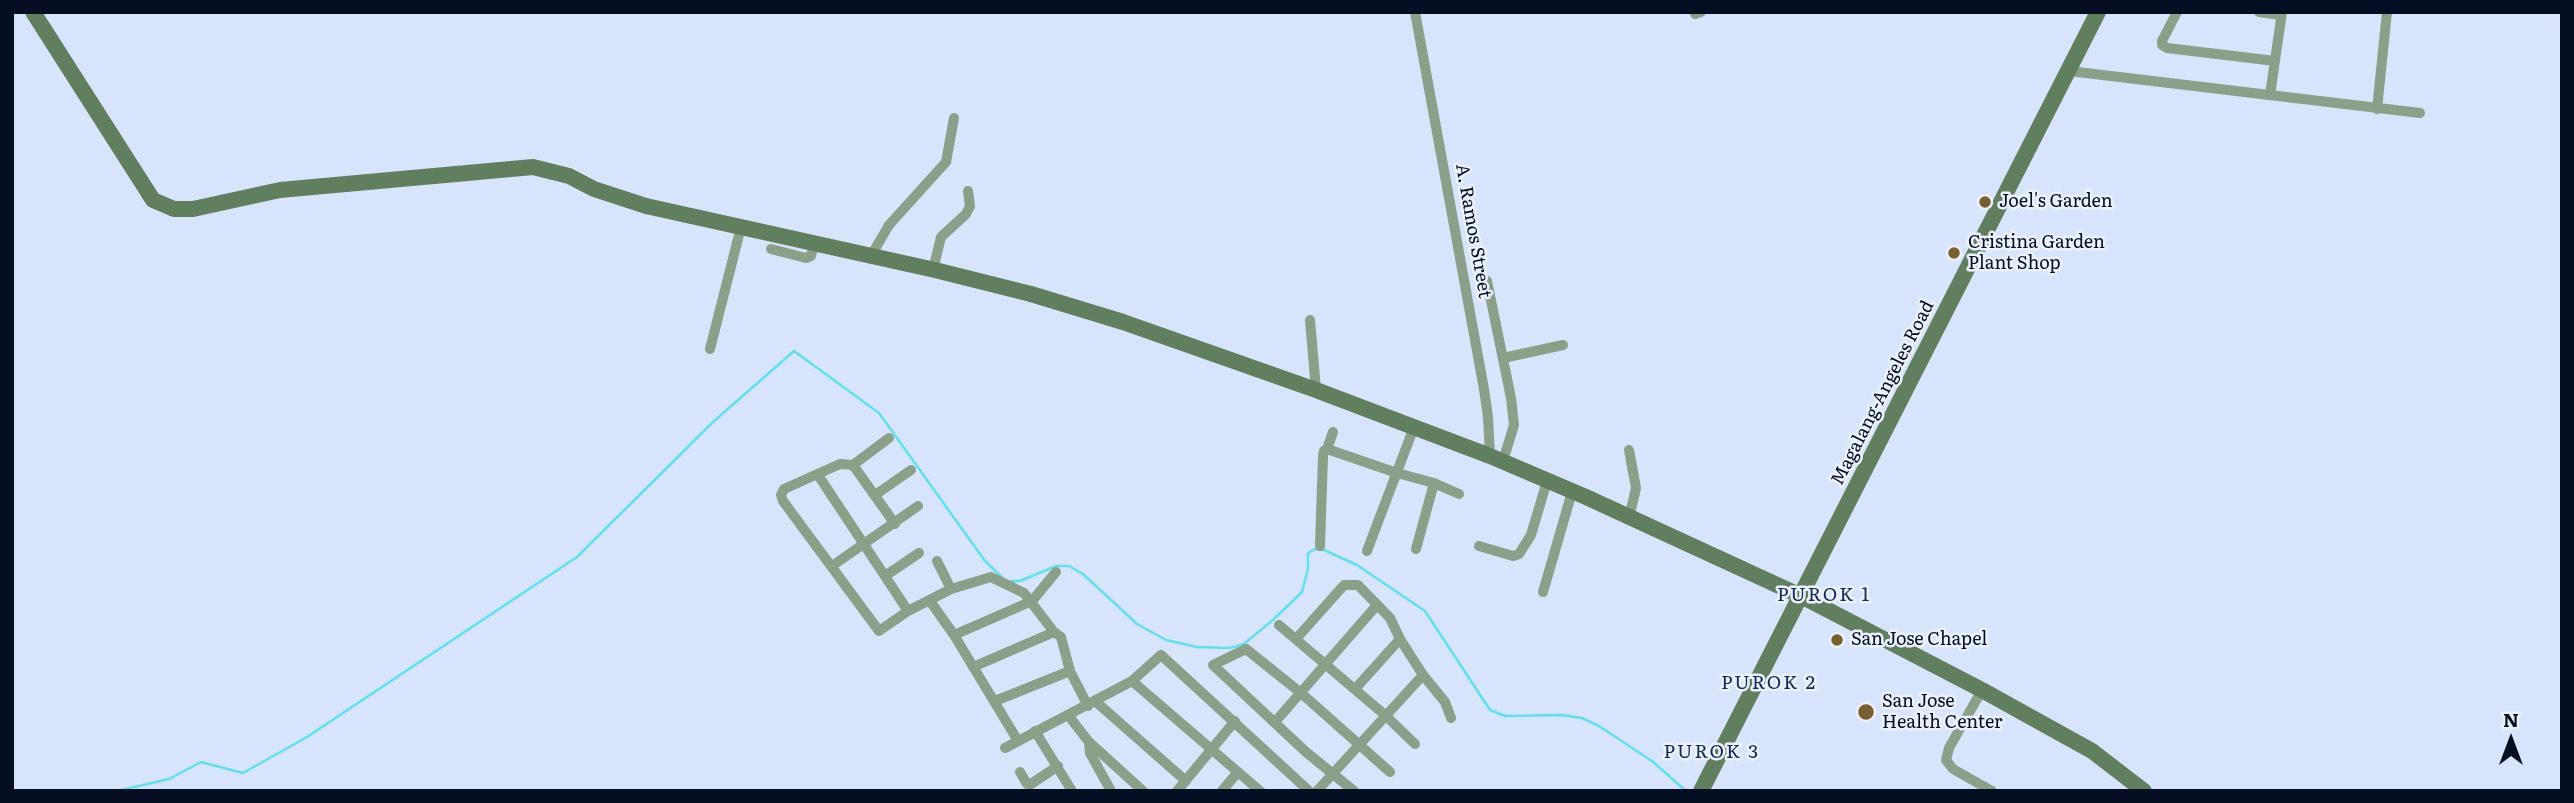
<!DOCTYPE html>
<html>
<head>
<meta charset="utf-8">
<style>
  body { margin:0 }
  #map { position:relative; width:2574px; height:803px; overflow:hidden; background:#d7e4fc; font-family:Literata,serif }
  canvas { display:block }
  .frame { position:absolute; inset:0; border:14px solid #050e22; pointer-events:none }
  .north { position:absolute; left:2476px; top:705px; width:70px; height:70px; -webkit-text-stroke:5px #ebf1fd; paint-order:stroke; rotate:0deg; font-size:19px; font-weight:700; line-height:28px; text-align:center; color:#050e22 }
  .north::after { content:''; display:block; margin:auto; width:24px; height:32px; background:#050e22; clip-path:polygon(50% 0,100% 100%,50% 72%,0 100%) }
</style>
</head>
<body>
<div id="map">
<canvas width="2574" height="803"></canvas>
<div class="frame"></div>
<div class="north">N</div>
</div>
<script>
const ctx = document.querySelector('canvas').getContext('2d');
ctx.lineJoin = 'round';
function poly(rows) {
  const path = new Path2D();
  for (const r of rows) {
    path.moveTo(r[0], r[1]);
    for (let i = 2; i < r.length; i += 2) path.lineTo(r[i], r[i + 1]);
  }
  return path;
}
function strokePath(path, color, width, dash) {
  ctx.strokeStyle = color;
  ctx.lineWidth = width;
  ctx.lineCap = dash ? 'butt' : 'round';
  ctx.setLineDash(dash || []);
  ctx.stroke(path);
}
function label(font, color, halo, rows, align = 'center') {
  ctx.font = font + ' Literata,serif';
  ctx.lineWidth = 5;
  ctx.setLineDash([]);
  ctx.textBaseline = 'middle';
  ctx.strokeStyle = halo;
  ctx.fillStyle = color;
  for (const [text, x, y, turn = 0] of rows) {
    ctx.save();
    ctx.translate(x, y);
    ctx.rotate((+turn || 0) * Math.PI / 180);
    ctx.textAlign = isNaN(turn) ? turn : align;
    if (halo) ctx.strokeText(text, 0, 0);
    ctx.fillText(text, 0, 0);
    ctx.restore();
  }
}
strokePath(poly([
  [1011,581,1020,581,1056,566,1069,566,1083,574,1137,624,1166,640,1197,647,1230,648,1244,644,1274,619,1302,592,1308,569,1308,553,1315,549,1324,550,1357,565,1425,611,1490,710,1505,716,1561,715,1582,718,1599,726,1652,761,1686,791],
  [117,791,169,779,201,762,243,773,307,737,577,557,713,422,794,351,879,413,985,561,1002,577]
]), '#5de2ee', 2.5);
strokePath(poly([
  [1415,12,1484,389,1488,417,1490,456],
  [2177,12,2162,41,2162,45,2167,48,2275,61],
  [2259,12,2281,15],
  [1695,14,1701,12],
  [2069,71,2420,113],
  [2270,95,2282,12],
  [2377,109,2387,12],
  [771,249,806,258,811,256,814,243],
  [871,256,889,225,946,162,954,118],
  [933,270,941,237,966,214,970,206,968,191],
  [1487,281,1511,398,1514,425,1503,461],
  [1310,320,1316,390],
  [710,349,741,227],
  [1503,358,1563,345],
  [889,438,853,465,840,464,784,489,781,495,783,501,879,631,908,611,951,589,991,577,1024,593,1054,632,1061,637,1070,671,1088,706],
  [1327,449,1333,432],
  [1629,450,1636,488,1629,518],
  [853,465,895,524],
  [818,475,908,611],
  [875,495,911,470],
  [1320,546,1323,456,1324,451,1327,449,1397,473,1434,483,1459,494],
  [1479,546,1513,556,1519,554,1531,535,1547,481],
  [1416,549,1434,483],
  [1367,551,1414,427],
  [937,561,951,589],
  [832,566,918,506],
  [885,576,919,553],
  [1543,592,1572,492],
  [930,601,954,635,1018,741],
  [1279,625,1385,715,1415,744],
  [954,635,1032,601,1056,572],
  [1296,639,1344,585,1358,585,1390,618,1400,639,1423,675,1445,702,1451,718],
  [973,667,1054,632],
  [1132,681,1260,791],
  [1355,689,1400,639],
  [1982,690,1949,748,1946,760,1953,769,1992,791],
  [995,701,1070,671],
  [1095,701,1186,781],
  [1068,715,1089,742,1143,791],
  [1275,722,1377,605],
  [1035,731,1072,791],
  [1089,742,1090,753,1111,791],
  [1005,748,1132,681,1161,655,1309,791],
  [1020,772,1027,784,1031,784,1058,766],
  [1177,791,1235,721],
  [1222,791,1237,773],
  [1317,791,1423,675],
  [1354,791,1306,752,1213,665,1246,649,1301,693,1390,772]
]), '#8b9f89', 10);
strokePath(poly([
  [33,12,153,200,174,209,193,209,280,190,533,167,569,176,594,189,646,206,935,270,1031,294,1123,322,1316,390,1490,456,1586,497,1801,596,1982,690,2092,751,2144,791],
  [1701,791,2098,12]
]), '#617e5e', 16);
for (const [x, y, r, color] of [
  [1985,202,7,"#775f2f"],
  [1954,253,7,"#775f2f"],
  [1837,640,7,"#775f2f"],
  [1866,712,9,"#775f2f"]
]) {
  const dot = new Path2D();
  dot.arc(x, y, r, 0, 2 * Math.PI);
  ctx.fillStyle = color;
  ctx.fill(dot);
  strokePath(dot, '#ebf1fd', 2.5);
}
label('18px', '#050e22', '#ebf1fd', [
  ["Joel's Garden",1999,202],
  ["Cristina Garden",1968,243],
  ["Plant Shop",1968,264],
  ["San Jose Chapel",1851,640],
  ["San Jose",1882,702],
  ["Health Center",1882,723]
], 'left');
label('18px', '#050e22', '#ebf1fd', [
  ["A. Ramos Street",1473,231,80],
  ["Magalang-Angeles Road",1883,393,-63]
]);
ctx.letterSpacing = '2px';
label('19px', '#152b59', '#ebf1fd', [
  ["PUROK 1",1824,595],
  ["PUROK 2",1769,683],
  ["PUROK 3",1712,752]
]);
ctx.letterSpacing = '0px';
</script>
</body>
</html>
